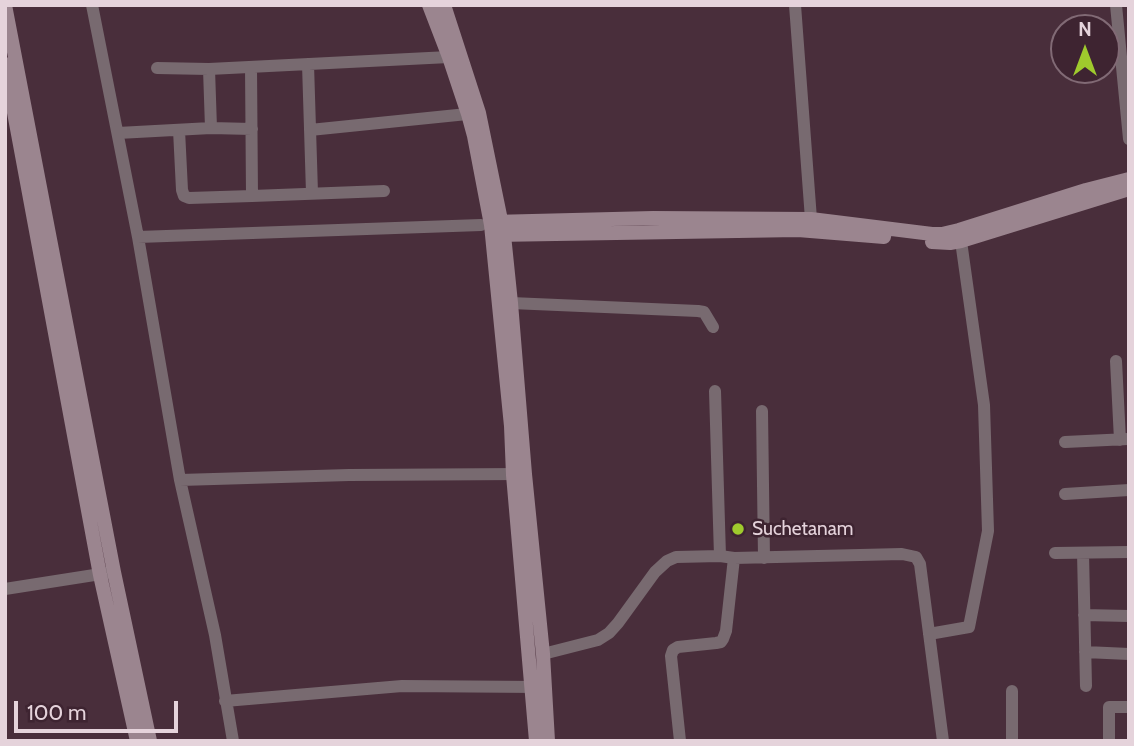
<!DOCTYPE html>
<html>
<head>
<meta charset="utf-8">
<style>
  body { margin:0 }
  #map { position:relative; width:1134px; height:746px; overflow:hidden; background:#492e3b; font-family:Cabin,sans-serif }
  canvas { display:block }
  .frame { position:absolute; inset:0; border:7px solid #e5d3db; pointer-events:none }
  .north { position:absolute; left:1050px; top:14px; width:70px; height:70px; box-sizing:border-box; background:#3e2431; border:2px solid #816a75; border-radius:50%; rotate:0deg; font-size:19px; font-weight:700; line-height:28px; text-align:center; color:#e5d3db }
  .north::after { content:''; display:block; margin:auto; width:24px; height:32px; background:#9fca2d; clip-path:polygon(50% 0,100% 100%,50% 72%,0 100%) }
  .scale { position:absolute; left:14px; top:701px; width:164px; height:32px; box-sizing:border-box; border:4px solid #e5d3db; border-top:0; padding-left:9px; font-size:21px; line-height:24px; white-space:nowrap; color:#e5d3db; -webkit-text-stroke:5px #3e2431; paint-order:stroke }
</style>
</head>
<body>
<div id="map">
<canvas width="1134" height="746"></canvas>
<div class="frame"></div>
<div class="north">N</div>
<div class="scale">100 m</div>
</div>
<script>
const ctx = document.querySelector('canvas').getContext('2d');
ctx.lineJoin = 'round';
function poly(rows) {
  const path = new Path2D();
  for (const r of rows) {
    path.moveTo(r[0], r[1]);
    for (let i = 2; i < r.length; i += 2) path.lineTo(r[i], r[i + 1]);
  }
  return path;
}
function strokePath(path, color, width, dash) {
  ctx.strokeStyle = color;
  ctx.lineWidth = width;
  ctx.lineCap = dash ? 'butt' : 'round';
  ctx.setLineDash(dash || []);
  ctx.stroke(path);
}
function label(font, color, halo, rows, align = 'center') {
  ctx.font = font + ' Cabin,sans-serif';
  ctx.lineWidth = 5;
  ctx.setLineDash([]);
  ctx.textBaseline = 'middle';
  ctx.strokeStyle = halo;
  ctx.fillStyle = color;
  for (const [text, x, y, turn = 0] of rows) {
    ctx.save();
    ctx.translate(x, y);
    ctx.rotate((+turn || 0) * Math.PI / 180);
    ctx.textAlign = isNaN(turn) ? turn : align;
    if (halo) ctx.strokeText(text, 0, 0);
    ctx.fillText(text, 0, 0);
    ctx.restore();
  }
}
strokePath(poly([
  [92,5,138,237,180,480,215,635,233,741],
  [795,5,811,219],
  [1116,5,1129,139],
  [308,64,312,193],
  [251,67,252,196,384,191],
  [157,68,209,69,449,57],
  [209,69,211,128],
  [179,130,182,190,184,196,189,198,252,196],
  [310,130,477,113],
  [118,133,211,128,252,129],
  [138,237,481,225],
  [511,303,698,311,704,312,713,327],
  [1116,361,1120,440],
  [715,391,720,556],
  [762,411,764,558],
  [1065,442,1128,439],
  [180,480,349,475,521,474],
  [1065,494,1129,490],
  [1055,553,1129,552],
  [1083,553,1086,686],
  [5,589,107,573],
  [1084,615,1129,616],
  [929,634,969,627,988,531,984,405,960,234],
  [1085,652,1129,654],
  [543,654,598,640,609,633,618,623,655,572,667,561,676,557,720,556,734,558,902,554,916,557,920,564,943,741],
  [225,701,402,686,539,687],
  [680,741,671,656,673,650,678,647,716,643,721,642,723,639,726,631,734,558],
  [1012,741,1012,691],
  [1109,741,1109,707,1129,707]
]), '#786a70', 12);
strokePath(poly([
  [5,5,114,572,150,741],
  [429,5,449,57,468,114,474,136,491,225,511,426,513,475,536,741],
  [444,5,479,113,504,235,511,303,525,474,543,654,548,741],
  [5,64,100,575,137,741],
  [492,222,653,218,811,219,932,234,942,234,959,230,1086,190,1129,179],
  [495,235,798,230,884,237],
  [932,242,950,243,961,241,1129,189]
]), '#9b858f', 14);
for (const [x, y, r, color] of [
  [738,529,7,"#9fca2d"]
]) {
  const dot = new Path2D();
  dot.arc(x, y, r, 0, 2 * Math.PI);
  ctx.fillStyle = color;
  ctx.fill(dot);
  strokePath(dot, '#3e2431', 2.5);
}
label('19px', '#e5d3db', '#3e2431', [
  ["Suchetanam",752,529]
], 'left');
</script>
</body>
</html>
